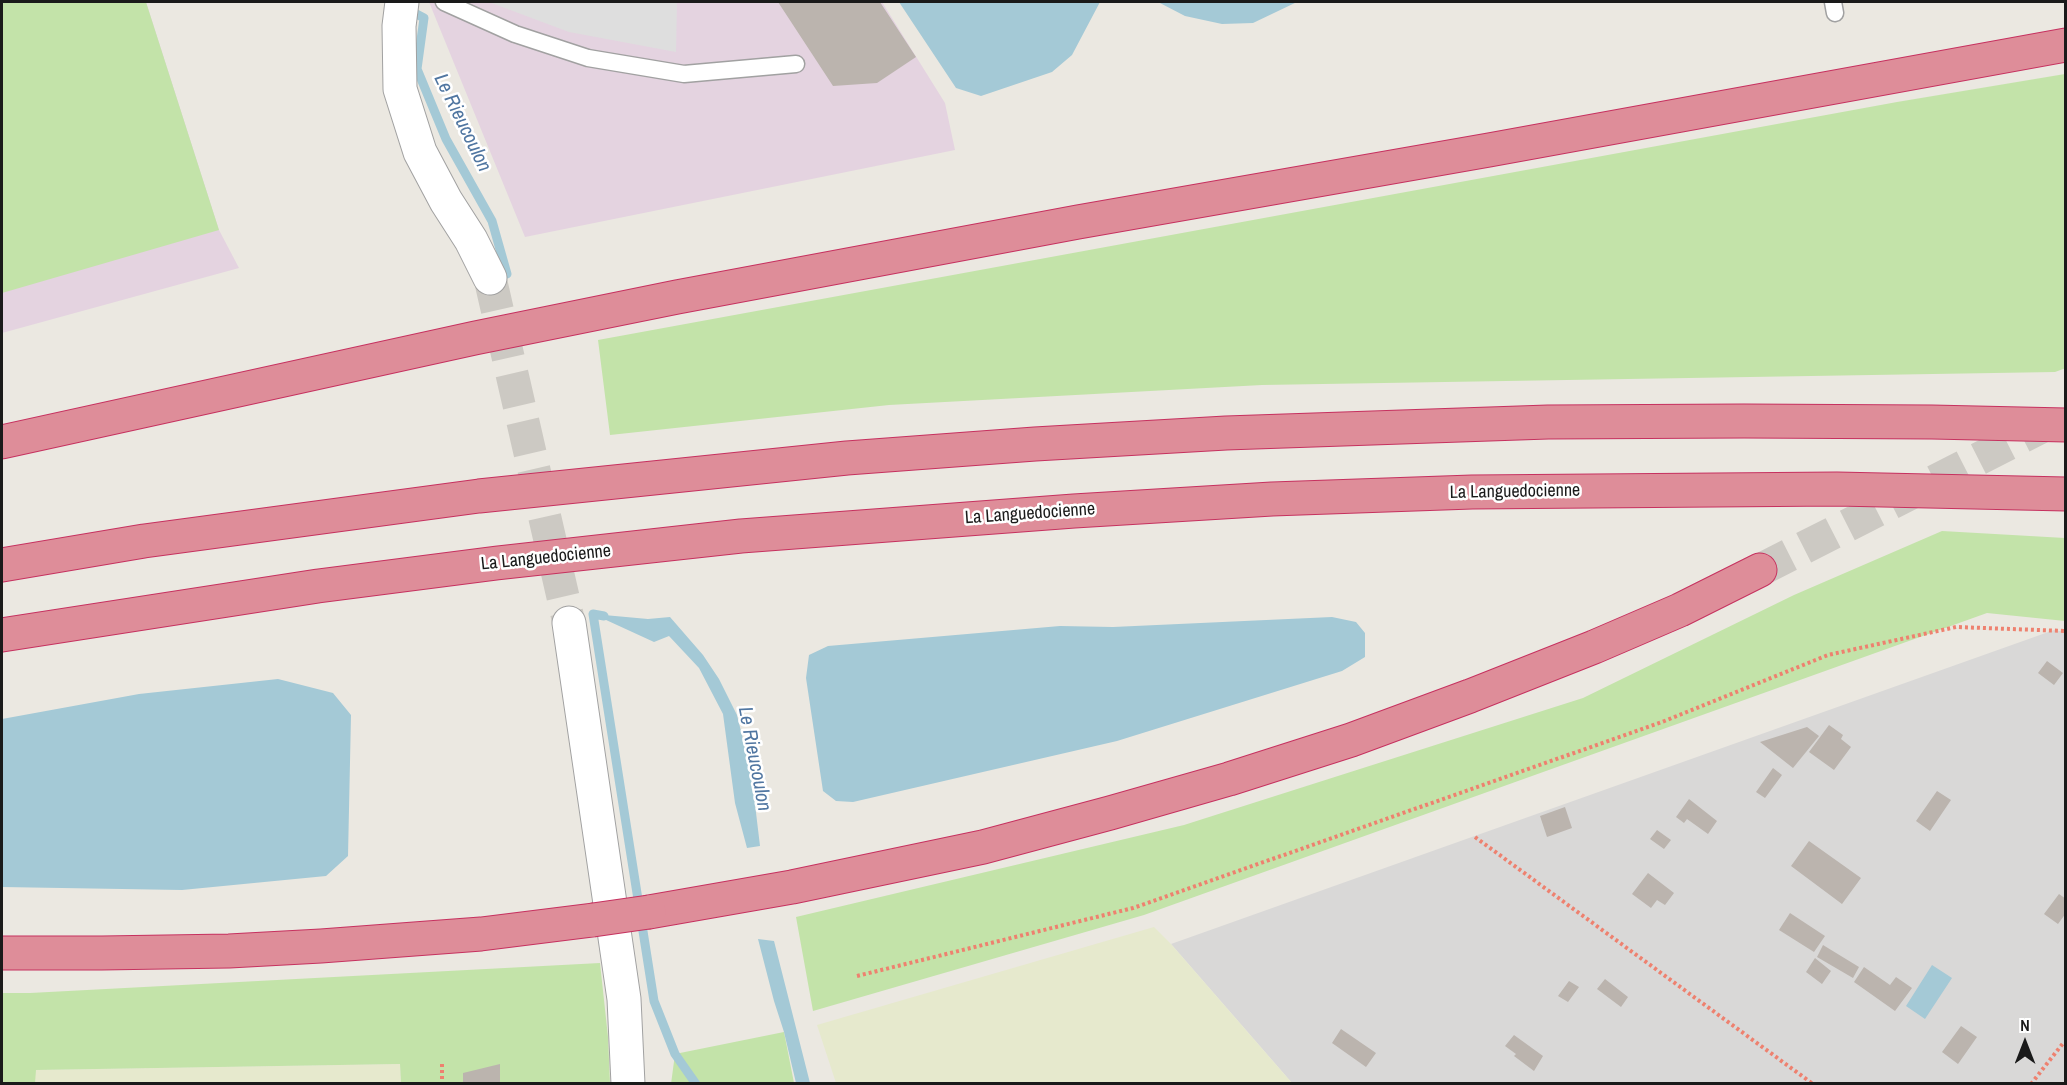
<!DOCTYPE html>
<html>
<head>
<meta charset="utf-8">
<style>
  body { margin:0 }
  #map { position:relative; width:2067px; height:1085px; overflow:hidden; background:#ebe8e1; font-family:"Archivo Narrow",sans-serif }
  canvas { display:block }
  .frame { position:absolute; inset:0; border:3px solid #1a1a1a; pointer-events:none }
  .north { position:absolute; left:1995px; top:1013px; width:60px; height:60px; -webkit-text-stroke:4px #fff; paint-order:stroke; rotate:0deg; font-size:16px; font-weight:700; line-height:24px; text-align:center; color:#1a1a1a }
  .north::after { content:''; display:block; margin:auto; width:21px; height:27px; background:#1a1a1a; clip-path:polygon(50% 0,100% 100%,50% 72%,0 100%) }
</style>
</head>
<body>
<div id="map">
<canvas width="2067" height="1085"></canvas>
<div class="frame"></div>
<div class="north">N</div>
</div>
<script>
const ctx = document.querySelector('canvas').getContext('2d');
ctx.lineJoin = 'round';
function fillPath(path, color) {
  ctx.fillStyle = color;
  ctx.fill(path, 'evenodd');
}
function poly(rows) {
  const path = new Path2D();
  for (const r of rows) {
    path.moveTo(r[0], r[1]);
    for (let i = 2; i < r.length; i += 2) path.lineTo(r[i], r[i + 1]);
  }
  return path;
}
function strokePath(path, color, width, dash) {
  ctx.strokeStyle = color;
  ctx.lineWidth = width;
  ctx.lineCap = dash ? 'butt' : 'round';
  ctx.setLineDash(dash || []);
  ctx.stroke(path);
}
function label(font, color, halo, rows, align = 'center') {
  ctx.font = font + ' "Archivo Narrow",sans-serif';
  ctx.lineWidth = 5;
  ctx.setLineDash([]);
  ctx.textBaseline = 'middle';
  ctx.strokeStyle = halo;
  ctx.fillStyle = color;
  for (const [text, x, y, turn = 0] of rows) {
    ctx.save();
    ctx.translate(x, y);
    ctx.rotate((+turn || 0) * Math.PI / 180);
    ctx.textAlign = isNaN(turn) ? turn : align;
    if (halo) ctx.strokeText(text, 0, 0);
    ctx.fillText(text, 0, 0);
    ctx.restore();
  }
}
fillPath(poly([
  [2054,630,2065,632,2065,1083,1292,1083,1171,944]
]), '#d9d8d7');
fillPath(poly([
  [2,2,146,2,219,230,239,268,2,333],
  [429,2,882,2,945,103,955,150,525,237]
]), '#e4d3e0');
fillPath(poly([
  [1154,927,1171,944,1292,1083,836,1083,817,1025],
  [400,1064,401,1084,35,1084,35,1070]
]), '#e6e9cd');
fillPath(poly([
  [2,2,146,2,219,230,2,293],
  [2065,74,2066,368,2055,372,1262,385,889,405,610,435,598,340,1897,102],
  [1942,531,2065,538,2065,621,1987,613,1144,915,813,1011,796,917,1184,825,1583,698,1794,595],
  [600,963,608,1037,610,1083,401,1083,400,1064,36,1070,35,1083,2,1084,2,993,30,993],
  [784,1032,794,1083,671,1084,675,1054]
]), '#c3e3a9');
fillPath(poly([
  [489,2,677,2,676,52,569,32]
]), '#dedede');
fillPath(poly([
  [899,2,1100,2,1072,55,1052,72,981,96,956,88],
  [1158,2,1297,2,1253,23,1222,24,1185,16],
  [593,614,648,619,670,617,703,655,719,679,737,715,751,771,760,846,747,848,735,803,723,714,699,668,669,636,654,642],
  [1332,617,1356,622,1365,633,1365,657,1342,671,1117,741,853,802,836,801,823,791,806,678,809,655,828,646,1060,626,1113,627],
  [278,679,333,693,351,715,348,856,326,876,182,890,2,887,2,719,139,694],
  [758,939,774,941,810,1083,796,1083,784,1032,774,1001],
  [1932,965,1952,978,1925,1019,1906,1006]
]), '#a4c9d6');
strokePath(poly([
  [407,9,424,18,417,69,446,139,492,221,507,274],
  [604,616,593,614,654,1001,675,1054,696,1084]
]), '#a4c9d6', 9);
fillPath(poly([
  [778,2,880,2,916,57,877,83,833,86],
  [2047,661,2063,673,2054,685,2038,673],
  [1829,725,1843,735,1841,739,1851,747,1834,770,1809,752],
  [1807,727,1819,736,1793,768,1760,742],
  [1773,768,1782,775,1765,798,1756,792],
  [1937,791,1951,800,1930,831,1916,821],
  [1689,799,1717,821,1708,834,1687,819,1684,823,1676,817],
  [1565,807,1572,828,1547,837,1540,816],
  [1657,830,1671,840,1664,849,1650,839],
  [1809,841,1861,878,1842,904,1791,866],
  [1648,873,1674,893,1665,905,1657,900,1651,908,1632,894],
  [2059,894,2066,899,2066,913,2058,924,2044,914],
  [1790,913,1825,936,1814,952,1779,930],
  [1823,945,1859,967,1853,978,1817,957],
  [1815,958,1831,971,1822,984,1806,972],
  [1864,967,1890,985,1896,977,1912,988,1895,1011,1854,982],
  [1605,979,1628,997,1621,1007,1597,989],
  [1569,981,1579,987,1568,1002,1558,996],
  [1961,1026,1977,1037,1958,1064,1942,1052],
  [1341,1029,1376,1053,1366,1067,1332,1043],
  [1514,1035,1543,1056,1534,1071,1514,1056,1516,1054,1505,1046],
  [500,1064,500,1083,463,1083,463,1073]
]), '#bbb4ae');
strokePath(poly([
  [490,278,569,623]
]), '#ccc9c3', 33, [33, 16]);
strokePath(poly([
  [1760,570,2055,420]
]), '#ccc9c3', 33, [33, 16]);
const lane = poly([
  [444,2,515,34,588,58,684,74,796,64],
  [1833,2,1835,13]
]);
const street = poly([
  [402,2,399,26,400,89,420,152,446,201,471,240,490,278],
  [569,623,624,999,628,1084]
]);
const highway = poly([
  [2,442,475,338,677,297,1078,222,1489,150,2066,45],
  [2,565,144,541,479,496,847,458,1035,444,1226,433,1548,422,1744,421,1932,422,2066,425],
  [2,635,318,586,497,563,741,536,1074,511,1272,499,1472,492,1837,489,2066,494],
  [649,912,792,887,983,847,1110,813,1229,779,1351,740,1470,696,1594,647,1680,610,1760,570],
  [2,953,102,953,229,951,321,946,481,934,593,920]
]);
strokePath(lane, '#a1a1a1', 19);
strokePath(street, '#a1a1a1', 35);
strokePath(highway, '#c6315f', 35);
strokePath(poly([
  [1475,837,1813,1084],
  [857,976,1133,908,1662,722,1828,655,1956,627,2066,631],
  [442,1064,442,1084],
  [2031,1084,2064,1042]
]), '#ee816f', 4, [3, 3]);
strokePath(lane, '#fff', 16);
strokePath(street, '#fff', 33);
strokePath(highway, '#de8d99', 33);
const highwayBridge = poly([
  [593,920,649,912]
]);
strokePath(highwayBridge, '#c6315f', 35, []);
strokePath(highwayBridge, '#de8d99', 33);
label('18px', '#1a1a1a', '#fff', [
  ["La Languedocienne",1515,492,-1],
  ["La Languedocienne",1030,514,-4],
  ["La Languedocienne",546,558,-6]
]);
label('italic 20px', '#5076a1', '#fff', [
  ["Le Rieucoulon",462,123,64],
  ["Le Rieucoulon",754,759,79]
]);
</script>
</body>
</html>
